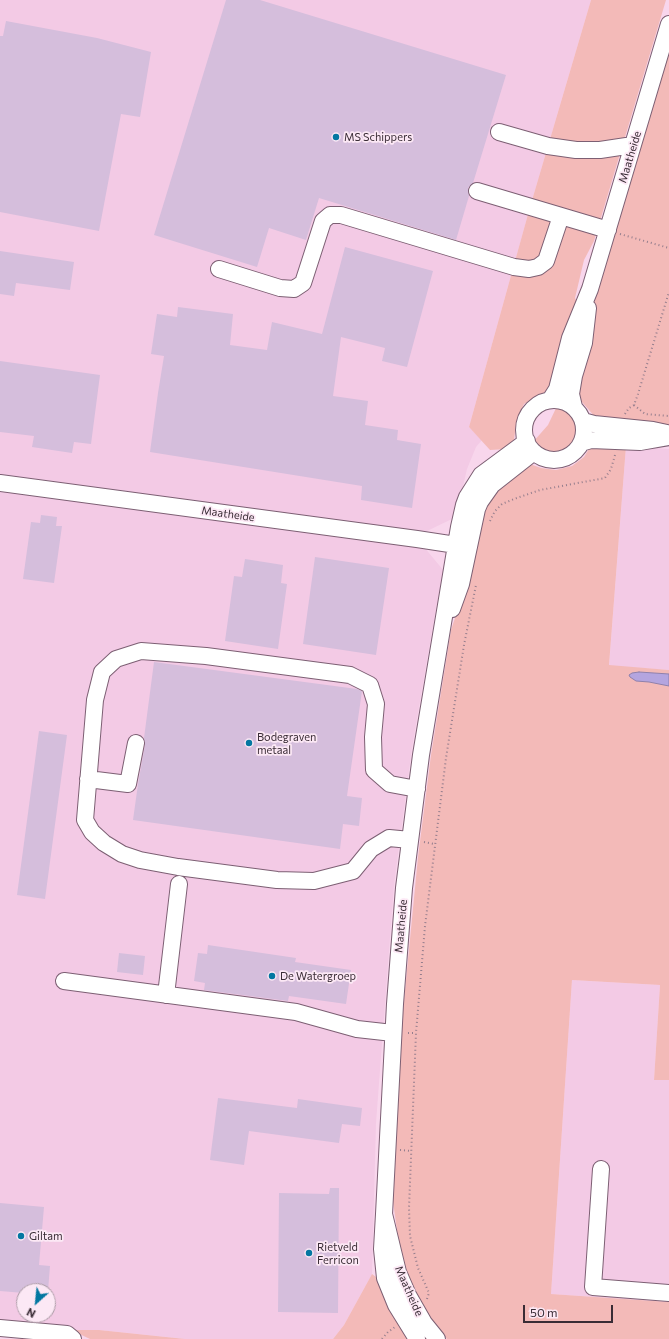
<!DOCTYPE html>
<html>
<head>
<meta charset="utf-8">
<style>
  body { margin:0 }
  #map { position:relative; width:669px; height:1339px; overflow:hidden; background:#f8d6ec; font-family:Commissioner,sans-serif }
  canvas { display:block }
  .north { position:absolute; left:16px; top:1283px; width:40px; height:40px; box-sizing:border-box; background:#fce8f5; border:1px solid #ae9da8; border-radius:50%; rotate:207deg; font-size:11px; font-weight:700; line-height:16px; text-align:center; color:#392c35 }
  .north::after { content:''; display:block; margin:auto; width:14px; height:18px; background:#0377a1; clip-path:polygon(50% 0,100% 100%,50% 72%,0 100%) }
  .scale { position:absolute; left:523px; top:1305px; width:90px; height:18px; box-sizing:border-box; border:2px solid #392c35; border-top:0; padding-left:5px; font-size:12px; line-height:14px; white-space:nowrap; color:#392c35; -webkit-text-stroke:3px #fce8f5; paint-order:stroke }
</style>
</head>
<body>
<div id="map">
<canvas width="669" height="1339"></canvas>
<div class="north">N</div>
<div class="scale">50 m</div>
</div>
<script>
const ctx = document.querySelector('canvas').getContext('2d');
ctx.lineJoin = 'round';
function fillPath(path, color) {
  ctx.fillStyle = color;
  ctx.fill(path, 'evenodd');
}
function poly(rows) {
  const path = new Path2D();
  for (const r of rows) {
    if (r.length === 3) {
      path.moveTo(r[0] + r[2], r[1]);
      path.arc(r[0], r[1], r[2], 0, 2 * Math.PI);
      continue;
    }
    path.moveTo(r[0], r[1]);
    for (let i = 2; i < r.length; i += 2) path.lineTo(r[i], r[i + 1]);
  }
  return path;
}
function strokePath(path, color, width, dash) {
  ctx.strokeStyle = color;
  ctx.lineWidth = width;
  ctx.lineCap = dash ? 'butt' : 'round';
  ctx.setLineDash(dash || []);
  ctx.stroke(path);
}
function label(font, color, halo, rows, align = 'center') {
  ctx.font = font + ' Commissioner,sans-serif';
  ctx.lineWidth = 3.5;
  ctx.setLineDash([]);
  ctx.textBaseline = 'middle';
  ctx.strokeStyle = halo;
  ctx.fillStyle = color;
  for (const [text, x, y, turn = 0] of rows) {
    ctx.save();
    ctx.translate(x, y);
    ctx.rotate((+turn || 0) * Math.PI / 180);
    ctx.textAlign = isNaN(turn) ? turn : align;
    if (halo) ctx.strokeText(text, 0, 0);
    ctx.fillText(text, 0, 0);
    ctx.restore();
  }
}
fillPath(poly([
  [0,0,591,0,530,207,469,427,482,440,476,447,467,469,456,517,425,532,0,474],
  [626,446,669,449,669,670,609,666],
  [0,490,424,547,444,571,436,608,412,748,394,885,376,1123,372,1274,344,1325,333,1339,185,1339,99,1330,71,1330,0,1324],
  [24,1291,48,1291,48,1315,24,1315],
  [572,980,660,985,654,1080,669,1080,669,1302,551,1294]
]), '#f3cae5');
fillPath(poly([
  [591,0,666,0,594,241,584,260,575,298,578,304,554,383,547,391,524,404,520,413,516,425,514,440,507,449,490,450,469,427,530,207],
  [669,48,669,429,595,417,576,395,590,335,594,299],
  [558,404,567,407,575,416,578,424,578,434,574,444,565,451,554,454,547,453,538,448,533,442,548,425],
  [592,444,626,446,609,665,669,670,669,1080,654,1080,660,985,572,980,551,1294,669,1302,669,1339,447,1339,429,1319,415,1292,405,1269,399,1245,392,1194,396,1112,402,1021,418,857,431,755,451,630,466,585,481,507,494,487,530,464,541,468,556,470,572,466,584,457],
  [372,1274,380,1280,408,1339,333,1339,344,1325],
  [71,1330,99,1330,185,1339,90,1339]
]), '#f3bab8');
const water = poly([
  [639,672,669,674,669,686,649,682,636,681,630,677,629,675,632,673,639,672]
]);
fillPath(water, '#b4a5df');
strokePath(water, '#8f81ac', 1);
fillPath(poly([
  [226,0,260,0,506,75,473,183,468,188,469,196,456,240,319,198,306,240,269,228,257,267,154,235],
  [6,21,97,38,151,52,140,117,121,114,99,231,0,212,0,36,3,36],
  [345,247,433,271,407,367,382,361,385,348,341,337,333,396,368,401,365,425,398,430,397,440,421,444,412,508,361,500,362,486,150,452,158,393,164,356,151,354,157,314,177,317,178,307,233,314,230,345,267,350,272,322,322,334],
  [0,251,74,262,70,290,16,283,14,296,0,294],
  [0,361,100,375,91,444,74,442,72,453,32,447,34,436,0,432],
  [41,515,57,517,56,526,62,526,54,583,23,579,31,522,40,523],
  [315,557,389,568,376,655,303,644],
  [245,559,283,565,281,583,287,584,278,649,225,641,234,576,242,577],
  [154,662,357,689,362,691,347,796,362,798,359,826,343,824,340,849,133,820,138,784,145,745,144,738],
  [39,731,67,735,45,899,17,895],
  [208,945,296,958,295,962,351,970,346,1004,289,996,288,1001,204,990,205,983,194,981,198,953,207,954],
  [119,953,145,956,143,975,117,972],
  [218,1098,297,1108,298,1099,362,1108,360,1126,342,1124,339,1143,249,1131,244,1165,210,1160],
  [330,1188,339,1188,338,1313,278,1312,279,1193,329,1194],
  [0,1203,44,1207,39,1265,50,1266,48,1291,24,1291,24,1293,0,1291]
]), '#d5bedc');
const minor = poly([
  [499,132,548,146,576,150,600,150,633,145],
  [477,191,608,230],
  [219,269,280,288,294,289,303,283,323,221,330,215,341,215,514,267,529,269,538,267,546,261,561,216],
  [550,400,557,389,570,338,590,289,669,24],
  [554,430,30],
  [574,407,571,394,574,376,584,343,588,308],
  [583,421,594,424,653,430,667,433],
  [581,443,591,440,640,442,669,437],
  [0,483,417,539,469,547],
  [452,609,461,584,477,509,480,502,492,485,534,452],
  [88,779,128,784,136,743],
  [410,840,389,838,371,849,353,871,314,881,277,880,178,867,140,860,122,854,104,843,92,832,85,820,95,700,102,672,116,659,141,651,206,656,350,675,370,685,376,704,373,737,374,770,390,784,417,789],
  [64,981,296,1012,357,1029,393,1033],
  [166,995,179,884],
  [601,1169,593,1287,669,1293],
  [384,1214,395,1004,404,888,421,755,459,527,464,505,467,497,481,475,527,441],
  [0,1328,67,1334,73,1339],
  [417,1339,396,1305,385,1278,382,1249,384,1214,398,1272,408,1295,424,1323,437,1339]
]);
strokePath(minor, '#7c5f73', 18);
strokePath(poly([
  [620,234,669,248],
  [634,405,645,414,669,416],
  [625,414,629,408,634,405,638,394,669,292],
  [490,521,495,511,502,504,514,499,540,490,605,478,611,469,615,455],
  [424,842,434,844],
  [408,1033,416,1033],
  [400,1150,411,1151],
  [427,1299,429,1293,418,1268,410,1236,409,1208,416,1033,425,926,446,758,464,645,476,585],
  [382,1339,388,1332,395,1327]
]), '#957e8d', 2, [1, 3]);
strokePath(minor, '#fff', 16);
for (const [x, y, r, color] of [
  [336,137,4,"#0377a1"],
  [249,743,4,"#0377a1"],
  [272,976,4,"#0377a1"],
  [21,1236,4,"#0377a1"],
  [309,1253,4,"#0377a1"]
]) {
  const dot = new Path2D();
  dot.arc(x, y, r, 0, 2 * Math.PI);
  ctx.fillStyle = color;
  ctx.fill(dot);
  strokePath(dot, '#fce8f5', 1.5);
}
label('11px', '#392c35', '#fce8f5', [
  ["MS Schippers",344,137],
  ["Bodegraven",257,737],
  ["metaal",257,750],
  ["De Watergroep",280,976],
  ["Giltam",29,1236],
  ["Rietveld",317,1247],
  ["Ferricon",317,1260]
], 'left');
label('11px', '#392c35', '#fce8f5', [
  ["Maatheide",630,157,-73],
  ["Maatheide",228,514,8],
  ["Maatheide",401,926,-85],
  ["Maatheide",409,1291,66]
]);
</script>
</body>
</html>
